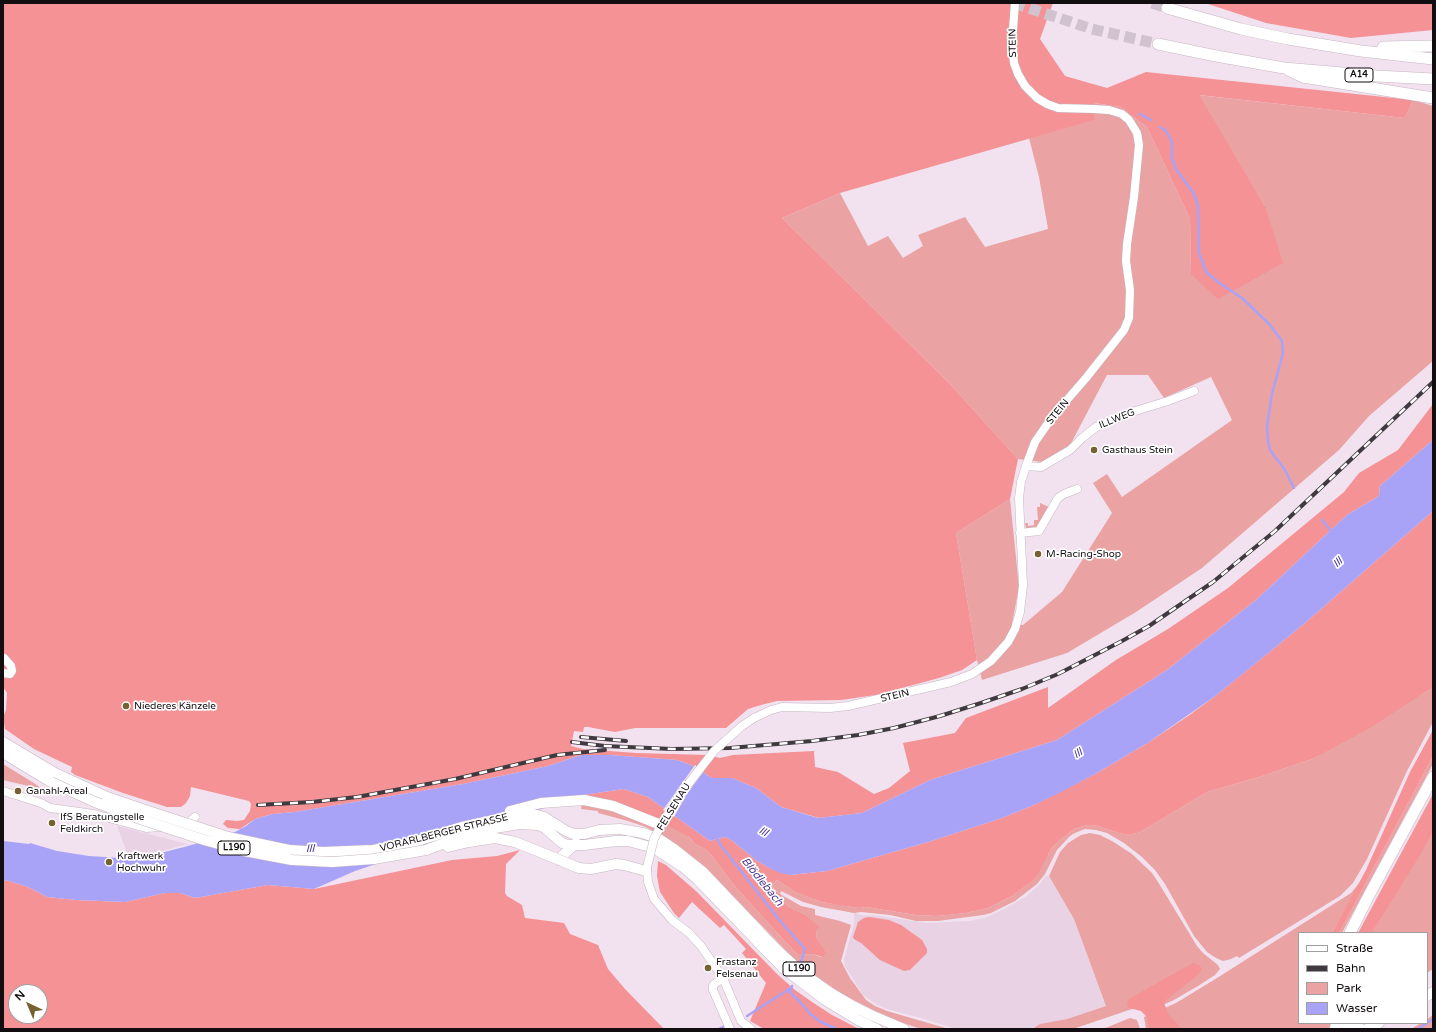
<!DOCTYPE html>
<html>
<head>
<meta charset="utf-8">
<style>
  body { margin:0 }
  #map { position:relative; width:1436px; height:1032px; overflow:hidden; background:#f2e2ef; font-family:"Varela Round",sans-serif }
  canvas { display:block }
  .frame { position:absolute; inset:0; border:4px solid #120d11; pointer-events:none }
  .legend { position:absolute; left:1298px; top:932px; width:130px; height:92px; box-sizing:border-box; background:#fff; border:1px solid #a09ea0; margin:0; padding:5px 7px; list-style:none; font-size:12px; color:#120d11 }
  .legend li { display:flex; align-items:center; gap:8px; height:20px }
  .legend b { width:20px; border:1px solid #a09ea0 }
  .north { position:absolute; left:8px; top:984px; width:40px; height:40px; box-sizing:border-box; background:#fff; border:1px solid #a09ea0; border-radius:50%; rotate:316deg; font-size:11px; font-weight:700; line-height:16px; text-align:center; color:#120d11 }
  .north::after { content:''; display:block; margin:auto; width:14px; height:18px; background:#766130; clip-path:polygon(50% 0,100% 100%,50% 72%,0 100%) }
</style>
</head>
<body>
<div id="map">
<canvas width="1436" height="1032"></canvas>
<div class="frame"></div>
<ul class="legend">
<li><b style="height:5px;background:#fff"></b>Straße</li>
<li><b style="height:5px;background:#40393f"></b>Bahn</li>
<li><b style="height:11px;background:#eaa2a3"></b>Park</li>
<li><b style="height:11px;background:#a9a3f7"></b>Wasser</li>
</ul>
<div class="north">N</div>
</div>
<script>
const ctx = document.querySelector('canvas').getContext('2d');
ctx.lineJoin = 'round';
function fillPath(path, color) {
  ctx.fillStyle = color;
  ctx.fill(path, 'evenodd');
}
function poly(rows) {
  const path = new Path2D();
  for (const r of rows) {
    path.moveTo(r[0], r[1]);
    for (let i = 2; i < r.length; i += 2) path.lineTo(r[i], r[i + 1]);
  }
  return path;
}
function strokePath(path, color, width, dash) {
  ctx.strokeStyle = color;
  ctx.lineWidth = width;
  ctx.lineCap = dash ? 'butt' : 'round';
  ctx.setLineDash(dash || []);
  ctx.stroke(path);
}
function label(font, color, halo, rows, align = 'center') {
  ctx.font = font + ' "Varela Round",sans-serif';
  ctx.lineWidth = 3.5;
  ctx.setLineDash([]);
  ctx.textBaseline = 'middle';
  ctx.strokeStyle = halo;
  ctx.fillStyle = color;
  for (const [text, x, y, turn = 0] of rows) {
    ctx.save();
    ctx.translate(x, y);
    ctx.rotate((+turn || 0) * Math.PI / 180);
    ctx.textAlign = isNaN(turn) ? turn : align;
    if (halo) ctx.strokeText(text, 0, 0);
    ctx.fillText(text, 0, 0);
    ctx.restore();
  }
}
fillPath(poly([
  [117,826,188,844,138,857,126,856,126,850],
  [1046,876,1049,876,1074,919,1106,1006,1067,1019,1040,1024,1035,1027,1034,1029,956,1029,921,1018,887,1009,876,1004,863,995,845,966,844,959,854,924,854,912,861,915,880,916,927,923,969,921,985,918,1004,909,1025,897,1038,886]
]), '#e8d2e4');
fillPath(poly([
  [1198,95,1405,118,1413,100,1433,106,1433,361,1369,416,1339,450,1202,568,1136,612,1067,653,982,680,977,660,956,533,1010,499,1019,587,1012,624,1023,625,1062,592,1112,513,1093,483,1107,474,1122,497,1232,420,1211,377,1164,398,1148,375,1107,375,1069,447,1043,462,1018,459,949,383,782,218,840,193,868,246,888,236,903,258,923,246,918,235,965,217,985,247,1048,229,1039,177,1029,138,1093,120,1094,103,1120,107,1147,127,1190,219,1191,274,1265,206],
  [1040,503,1049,507,1037,528,1026,528,1025,523,1028,523,1028,526,1034,525,1034,520,1038,520,1037,507,1040,507],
  [1433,688,1433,722,1407,771,1367,859,1353,883,1340,896,1239,958,1237,956,1231,959,1223,961,1216,958,1207,952,1194,936,1165,884,1155,870,1142,857,1124,843,1107,833,1096,830,1085,829,1075,833,1070,836,1057,850,1045,874,1037,884,1015,901,991,913,983,915,938,921,916,921,890,915,861,912,854,913,821,907,803,902,781,891,780,894,801,906,815,909,815,915,840,921,851,925,841,961,850,978,866,1000,875,1006,887,1011,949,1029,921,1029,900,1022,873,1010,842,994,817,977,793,958,706,868,677,845,646,827,628,821,598,813,598,811,581,809,583,795,597,798,614,802,650,816,686,834,695,844,705,849,713,857,733,884,779,935,798,955,812,954,821,957,826,951,817,941,816,931,818,927,806,915,789,907,783,902,780,897,780,894,773,888,772,886,774,882,777,880,795,892,822,902,859,908,866,907,916,915,937,916,966,913,988,908,1012,896,1034,880,1051,849,1060,840,1074,829,1087,825,1094,825,1119,833,1130,835,1140,832,1207,792,1259,777,1312,759,1424,693],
  [1433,756,1433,764,1342,933,1339,933],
  [3,764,37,785,41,789,3,780],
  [1433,831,1433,969,1427,973,1427,933,1372,933],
  [1090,833,1100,835,1112,841,1132,854,1152,873,1158,882,1197,946,1203,953,1218,965,1220,969,1215,975,1198,986,1174,1000,1154,1009,1135,1008,1073,1029,1034,1029,1035,1027,1040,1024,1067,1019,1106,1006,1074,919,1049,876,1060,852,1068,843,1081,835],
  [1361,881,1332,933,1299,933,1299,1023,1334,1023,1331,1029,1146,1029,1144,1017,1176,1003,1217,978,1351,893],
  [1433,1015,1433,1029,1411,1029,1421,1023,1427,1023,1427,1019],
  [1130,1018,1137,1020,1140,1029,1103,1029]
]), '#eaa2a3');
fillPath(poly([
  [3,3,1053,3,1040,39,1065,76,1107,88,1146,72,1413,100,1405,118,1199,95,1265,206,1283,263,1218,299,1191,274,1190,219,1147,127,1120,107,1094,103,1094,120,840,193,782,218,949,383,1018,459,1010,499,956,533,977,660,962,670,939,678,876,695,841,700,777,701,761,705,748,709,726,728,635,728,615,732,588,727,584,727,583,732,574,731,571,746,583,749,636,753,708,755,720,758,733,755,814,751,815,767,838,772,874,794,889,788,910,771,903,743,955,733,966,718,1048,687,1048,708,1116,660,1168,629,1228,588,1344,492,1359,473,1398,450,1433,404,1433,440,1380,486,1379,496,1347,515,1256,600,1167,670,1057,740,930,780,862,813,819,818,781,807,756,788,732,778,712,778,691,765,677,760,610,755,581,755,548,766,463,784,295,812,273,814,255,819,240,829,228,828,223,824,226,820,237,821,244,820,250,811,251,804,249,801,191,787,190,796,186,803,181,807,167,807,123,793,75,775,71,772,72,767,34,749,5,729,3,717,6,710,7,693,3,687],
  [1205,3,1433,3,1433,30,1351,38,1266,23],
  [1433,511,1433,688,1424,693,1368,729,1312,759,1259,777,1207,792,1140,832,1130,835,1119,833,1094,825,1087,825,1074,829,1060,840,1051,849,1038,874,1034,880,1012,896,988,908,966,913,937,916,916,915,866,907,859,908,838,905,822,902,808,897,795,892,777,880,774,882,772,886,773,889,780,894,780,897,783,902,789,907,806,915,819,927,816,931,817,940,826,951,823,957,812,954,798,955,779,935,733,884,713,857,705,849,695,844,689,837,650,816,614,802,583,795,624,789,648,797,710,841,724,837,730,839,756,860,769,868,790,875,827,871,928,842,1002,818,1034,805,1097,773,1149,742,1188,716,1214,697,1305,623],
  [1433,730,1433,756,1339,933,1332,933,1366,870,1410,772],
  [1433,794,1433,831,1423,850,1372,933,1358,933],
  [520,850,506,864,505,893,507,896,522,905,525,918,564,923,570,934,598,945,608,969,625,989,664,1029,3,1029,3,880,9,881,28,887,47,897,76,900,125,902,165,893,180,893,195,898,268,885,314,889,452,860,497,856],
  [16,992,40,992,40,1016,16,1016],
  [658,861,666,865,696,891,777,974,795,990,812,1002,832,1015,859,1029,764,1029,750,1021,766,983,742,953,746,949,724,925,720,928,692,902,679,918,674,913,660,892,657,876],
  [869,917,889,920,901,925,922,940,927,949,927,953,910,970,904,971,880,960,861,943,854,939,853,937,858,922,864,918],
  [1193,963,1199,965,1202,969,1198,975,1167,999,1164,1003,1169,1015,1182,1029,1149,1029,1147,1017,1141,1011,1129,1008,1127,1005,1129,999]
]), '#f49295');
fillPath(poly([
  [1433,440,1433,511,1305,623,1240,676,1214,697,1149,742,1097,773,1059,793,1034,805,1002,818,928,842,827,871,790,875,780,873,769,868,756,860,730,839,724,837,710,841,648,797,624,789,583,795,355,871,314,889,268,885,195,898,180,893,165,893,125,902,76,900,47,897,28,887,9,881,3,880,3,841,29,844,30,843,57,851,89,856,137,859,188,846,235,832,246,826,255,819,273,814,295,812,463,784,548,766,581,755,610,755,677,760,691,765,712,778,732,778,756,788,781,807,818,818,862,813,930,780,1057,740,1167,670,1256,600,1347,515,1379,496,1380,486]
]), '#a9a3f7');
fillPath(poly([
  [695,765,704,771,687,794,674,817,663,810]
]), '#f2e2ef');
strokePath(poly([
  [1140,114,1151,120],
  [1160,127,1166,131,1172,142,1172,158,1176,169,1194,194,1198,206,1199,253,1206,272,1218,282,1242,298,1270,325,1282,341,1283,353,1272,394,1267,426,1268,441,1270,450,1285,470,1294,488],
  [1322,520,1332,532],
  [716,836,717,839,722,847,781,922,805,949,800,965],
  [792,986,790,992,803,1005,810,1014,821,1022,837,1029],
  [747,1016,791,988],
  [719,1029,723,1027],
  [1418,1029,1433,1019]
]), '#a9a3f7', 2.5);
strokePath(poly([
  [1014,3,1092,29,1158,44],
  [1152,3,1167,8]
]), '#d0c2ce', 11, [11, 5.5]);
const minor = poly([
  [1026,466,1041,467,1070,450,1082,438,1096,427,1132,412,1168,401,1194,391],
  [1020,533,1039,531,1058,498,1064,494,1077,489],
  [3,673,10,674,12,671,11,666,4,658],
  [754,718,771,710,782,707,830,708,848,706,951,682,972,674,991,661,1008,642,1015,629,1020,612,1023,585,1019,498,1021,482,1026,466,1035,442,1053,416,1086,378,1124,330,1129,318,1130,290,1126,261,1127,244,1134,197,1139,145,1137,133,1129,120,1122,114,1109,110,1094,109,1058,108,1047,104,1037,98,1025,86,1018,74,1014,63,1012,43,1015,3],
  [3,791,41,803,50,808,94,814,146,828,161,827],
  [185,826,195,817],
  [647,867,648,882,654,899,672,920,689,933,701,946,723,978,741,1021,751,1029],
  [723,978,713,985,713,990,730,1029]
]);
const major = poly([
  [3,742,55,773,107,797],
  [3,753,51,782],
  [510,811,541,803,584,800,613,806,661,825],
  [448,847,469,842,495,838,515,842,535,850],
  [289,850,323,852,373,850,411,843,462,827,518,815,537,815,544,817,566,831,574,834,584,834,599,830,620,829,643,833,659,839,674,849,703,872,776,949,801,972,831,993,853,1006,871,1015,904,1029],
  [426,850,461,837,495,828,519,824,538,825,545,828,562,843,568,845,584,845,616,841,628,841,654,848,683,867,697,879,783,968,825,1000,858,1020,877,1029],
  [558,860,576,843],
  [579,868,591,869,616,864,624,865,646,871],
  [1427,996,1433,992],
  [1367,1029,1379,1023]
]);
const highway = poly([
  [1167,8,1241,29,1288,39,1361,51,1433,59],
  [1158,44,1216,56,1284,68,1377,76,1433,79],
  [1383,47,1433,46],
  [1288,70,1303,77,1433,98],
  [1350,933,1367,899,1433,777],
  [1346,1023,1348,1029],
  [1356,1023,1360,1029],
  [1335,1029,1337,1023]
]);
strokePath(minor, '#c5b6c2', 9);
strokePath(major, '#c5b6c2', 11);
strokePath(highway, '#c5b6c2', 12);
strokePath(minor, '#fff', 8);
strokePath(major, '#fff', 10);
strokePath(highway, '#fff', 11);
const rail = poly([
  [581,737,626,741],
  [572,742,605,746,672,749,730,748,812,741,858,735,894,728,940,716,981,703,1022,689,1058,674,1122,641,1149,626,1213,582,1275,531,1433,382],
  [258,805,312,802,357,797,455,779,557,755,605,750]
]);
strokePath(rail, '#40393f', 4);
strokePath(rail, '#fff', 2.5, [8]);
const minorBridge = poly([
  [647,867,654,839,661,825,682,792,714,751,742,726,754,718]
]);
const majorBridge = poly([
  [51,782,95,802,140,819,204,840,244,851,292,860,332,862,374,859,426,850],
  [107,797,145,810,228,837,289,850],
  [535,850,579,868]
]);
strokePath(minorBridge, '#c5b6c2', 9, []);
strokePath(majorBridge, '#c5b6c2', 11, []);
strokePath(minorBridge, '#fff', 8);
strokePath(majorBridge, '#fff', 10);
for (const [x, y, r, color] of [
  [1094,450,4,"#766130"],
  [1038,554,4,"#766130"],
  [126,706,4,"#766130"],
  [18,791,4,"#766130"],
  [52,823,4,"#766130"],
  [109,862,4,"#766130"],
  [708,968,4,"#766130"]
]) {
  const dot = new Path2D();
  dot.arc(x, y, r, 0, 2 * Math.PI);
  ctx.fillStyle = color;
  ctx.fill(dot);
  strokePath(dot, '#fff', 1.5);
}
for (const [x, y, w] of [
  [1359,75,28],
  [234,848,32],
  [799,969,32]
]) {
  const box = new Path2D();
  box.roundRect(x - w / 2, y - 7, w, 14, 3);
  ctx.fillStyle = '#fff';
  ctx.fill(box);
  strokePath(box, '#120d11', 1);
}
label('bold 9px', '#120d11', null, [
  ["A14",1359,75],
  ["L190",234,848],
  ["L190",799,969]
]);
label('10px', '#120d11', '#fff', [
  ["STEIN",1013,43,-91],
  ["STEIN",1058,412,-51],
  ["ILLWEG",1117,419,-22],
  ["STEIN",895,696,-14],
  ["FELSENAU",674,807,-58],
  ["VORARLBERGER STRASSE",444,833,-14]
]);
label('10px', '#120d11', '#fff', [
  ["Gasthaus Stein",1102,450],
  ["M-Racing-Shop",1046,554],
  ["Niederes Känzele",134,706],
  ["Ganahl-Areal",26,791],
  ["IfS Beratungstelle",60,817],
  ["Feldkirch",60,829],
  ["Kraftwerk",117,856],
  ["Hochwuhr",117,868],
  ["Frastanz",716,962],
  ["Felsenau",716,974]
], 'left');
label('italic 11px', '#493898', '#fff', [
  ["Ill",1338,563,-41],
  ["Ill",1078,754,-32],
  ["Ill",763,832,28],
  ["Ill",310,849],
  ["Blödlebach",762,882,51]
]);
</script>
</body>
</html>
